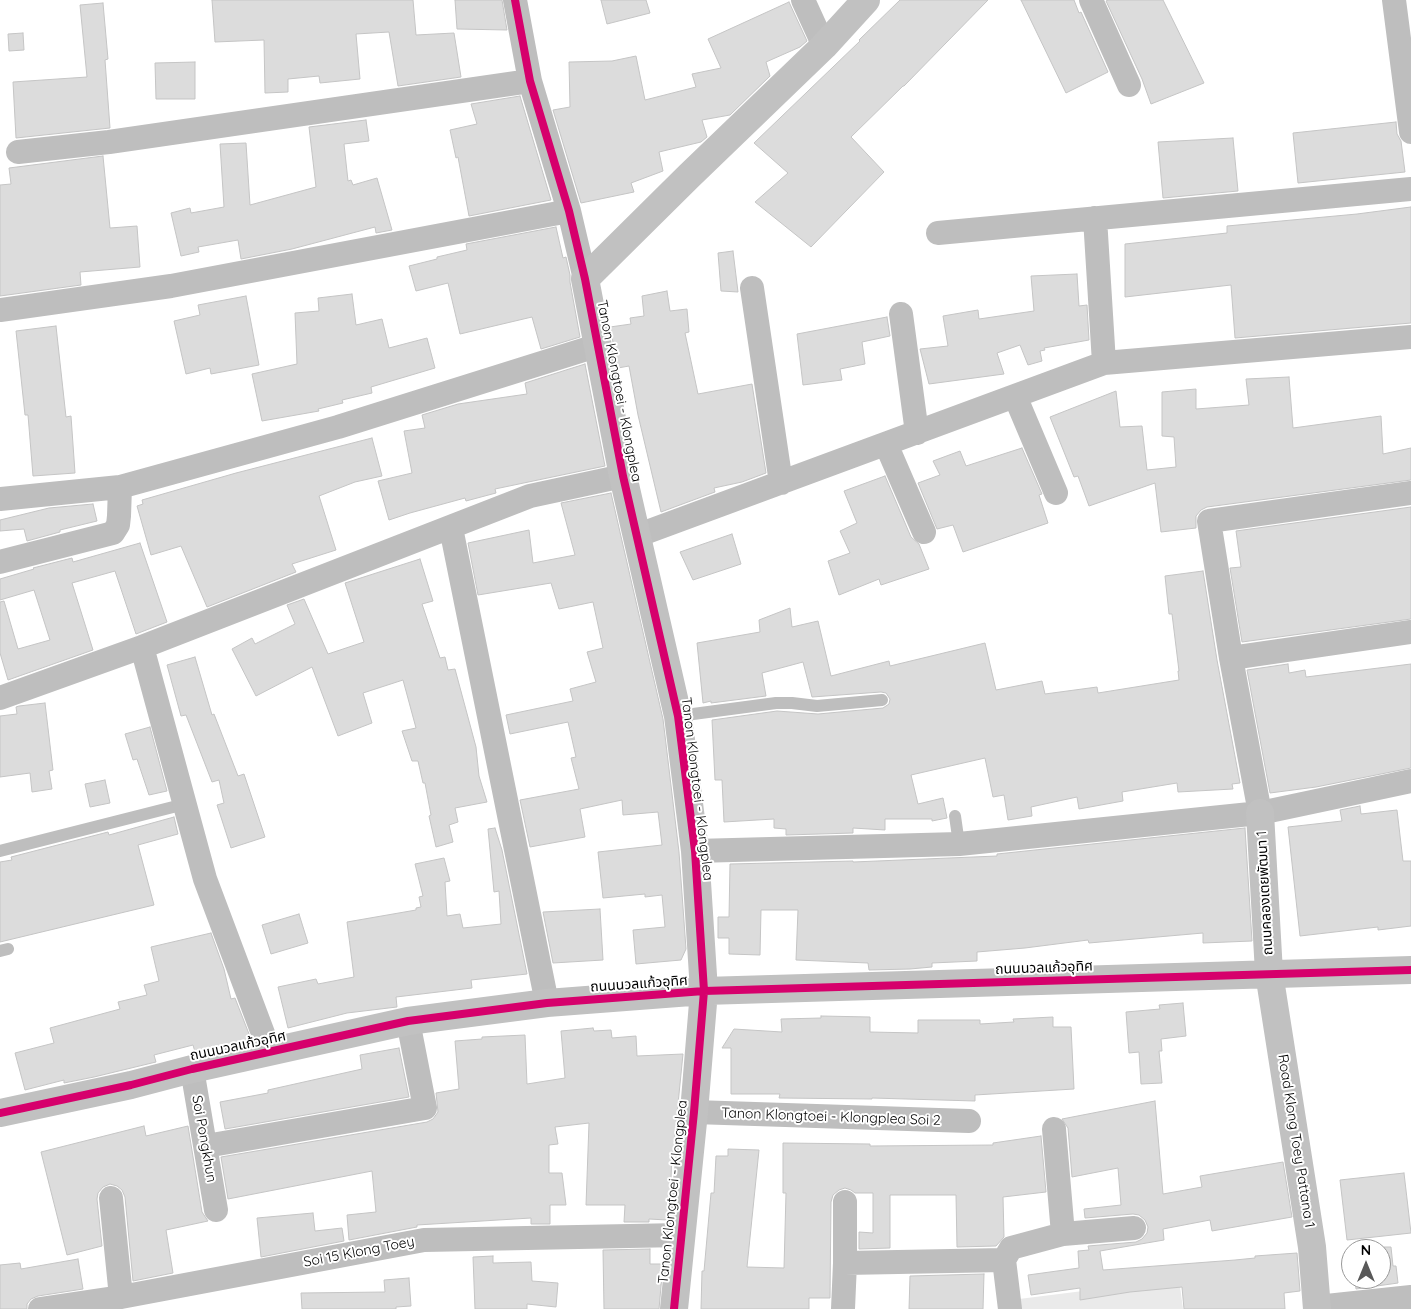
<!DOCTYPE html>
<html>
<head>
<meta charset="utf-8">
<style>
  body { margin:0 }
  #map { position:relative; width:1411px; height:1309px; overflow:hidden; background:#fff; font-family:Quicksand,sans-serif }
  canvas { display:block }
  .north { position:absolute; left:1341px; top:1239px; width:50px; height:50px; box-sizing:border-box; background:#fff; border:1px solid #999; border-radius:50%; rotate:0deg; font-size:14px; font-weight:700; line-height:20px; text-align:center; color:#000 }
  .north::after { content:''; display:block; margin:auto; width:18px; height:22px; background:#595959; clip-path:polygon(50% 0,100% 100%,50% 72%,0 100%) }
</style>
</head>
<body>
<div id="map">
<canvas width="1411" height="1309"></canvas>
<div class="north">N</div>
</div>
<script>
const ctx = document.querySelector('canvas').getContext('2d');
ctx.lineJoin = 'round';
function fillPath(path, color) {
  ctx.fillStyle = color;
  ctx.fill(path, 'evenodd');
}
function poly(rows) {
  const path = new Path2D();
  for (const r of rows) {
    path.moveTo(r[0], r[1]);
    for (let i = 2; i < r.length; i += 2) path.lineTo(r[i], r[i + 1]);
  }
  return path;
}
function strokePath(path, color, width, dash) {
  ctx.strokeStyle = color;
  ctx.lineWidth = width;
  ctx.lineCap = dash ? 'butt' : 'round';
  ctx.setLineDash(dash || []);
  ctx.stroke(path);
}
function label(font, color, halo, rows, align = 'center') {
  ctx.font = font + ' Quicksand,"Noto Sans Thai",sans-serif';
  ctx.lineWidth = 4;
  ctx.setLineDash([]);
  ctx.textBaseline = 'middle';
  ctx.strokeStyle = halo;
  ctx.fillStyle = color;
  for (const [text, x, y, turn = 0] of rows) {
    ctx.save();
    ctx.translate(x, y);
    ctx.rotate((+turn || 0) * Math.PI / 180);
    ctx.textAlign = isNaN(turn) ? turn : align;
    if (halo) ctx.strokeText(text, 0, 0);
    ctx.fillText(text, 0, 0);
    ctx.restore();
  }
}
fillPath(poly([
  [1179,1279,1183,1309,1021,1309,1019,1299]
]), '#eaeaea');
const building = poly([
  [212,0,413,0,416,35,454,33,461,77,398,86,389,32,356,34,360,79,320,83,319,76,288,79,288,92,265,93,264,40,215,42,212,0],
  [455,0,502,0,507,30,457,29,455,0],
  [601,0,646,0,650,13,607,24,601,0],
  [900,0,988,0,904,86,903,86,851,137,884,172,811,247,755,202,788,173,754,143,860,41,859,40,900,0],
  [1021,0,1074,0,1079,13,1081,12,1108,72,1066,93,1021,0],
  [1108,0,1163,0,1204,83,1151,104,1142,79,1106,1,1108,0],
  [789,2,807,41,800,47,766,62,770,76,730,115,702,120,707,137,701,142,659,152,663,171,631,183,634,192,581,203,553,110,570,107,569,62,612,61,636,56,645,100,696,87,692,74,721,68,708,39,789,2],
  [103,3,108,59,105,60,110,128,16,138,13,82,87,77,80,5,103,3],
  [23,33,24,50,9,51,8,34,23,33],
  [195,62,195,99,156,99,155,63,195,62],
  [520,96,551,200,469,216,458,157,456,158,450,130,477,124,471,104,520,96],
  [366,120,369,141,344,144,348,181,351,180,353,185,377,178,392,230,376,233,375,227,292,249,241,259,238,240,198,247,199,252,181,256,171,213,190,208,191,213,224,207,220,144,246,143,250,205,316,187,309,127,366,120],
  [1396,122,1397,134,1401,141,1405,172,1298,183,1293,133,1396,122],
  [1233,138,1238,191,1163,198,1158,142,1233,138],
  [103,156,110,228,137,226,140,267,80,272,81,285,0,296,0,185,11,184,9,168,103,156],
  [1411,207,1411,323,1235,338,1231,285,1125,297,1125,244,1227,233,1227,226,1357,214,1411,207],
  [556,227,563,258,566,257,570,275,570,282,580,337,541,349,532,317,460,334,448,283,416,291,409,266,437,259,437,257,467,250,466,244,556,227],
  [733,251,738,292,721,291,718,253,733,251],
  [1077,274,1079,306,1087,305,1089,340,1044,348,1045,350,1040,351,1042,361,1028,365,1020,345,997,353,1004,374,929,384,920,349,948,346,943,316,978,310,979,319,1034,311,1031,276,1077,274],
  [667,291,670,311,687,309,689,332,685,333,698,394,752,384,766,473,742,482,714,488,715,492,661,512,638,415,629,366,618,368,610,327,631,324,630,318,644,316,642,296,667,291],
  [352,294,356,325,382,319,389,348,427,338,435,368,371,387,372,393,342,400,343,403,318,409,319,411,262,421,252,374,297,364,295,313,319,311,318,298,352,294],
  [246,296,259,365,211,374,210,368,186,374,174,321,200,315,198,305,246,296],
  [887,317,890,336,862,342,865,364,840,369,842,380,803,385,797,334,887,317],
  [56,326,66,417,71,416,75,473,33,476,28,415,25,415,16,331,56,326],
  [585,364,605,466,495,489,496,493,466,501,465,498,410,513,389,520,378,481,412,473,404,431,425,428,422,415,458,404,527,394,525,383,585,364],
  [1289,377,1293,428,1381,416,1383,454,1411,448,1411,480,1207,507,1201,510,1196,516,1196,528,1161,532,1155,483,1089,506,1078,476,1074,477,1050,417,1116,391,1120,427,1142,426,1147,470,1176,467,1174,437,1162,436,1162,392,1196,389,1196,409,1249,405,1246,379,1289,377],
  [372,438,382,476,355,482,319,496,336,550,292,564,296,572,207,607,181,546,151,555,137,506,143,504,142,500,236,473,372,438],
  [1022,448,1042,494,1039,495,1048,523,963,552,953,525,937,529,918,483,940,475,933,461,960,451,966,466,1022,448],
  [885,476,911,537,919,544,929,569,881,585,879,579,839,595,828,561,850,553,840,531,857,523,844,491,885,476],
  [611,493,663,719,679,852,686,949,681,960,636,964,633,930,665,927,662,895,645,897,645,894,603,898,598,852,662,845,658,812,623,815,622,800,580,809,585,837,530,847,520,800,579,789,571,758,576,757,568,722,510,734,506,715,573,701,570,689,596,682,587,652,603,648,593,602,559,609,551,583,478,595,468,543,529,530,533,563,575,555,561,503,611,493],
  [93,504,97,521,60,530,60,532,27,541,24,529,0,531,0,520,49,508,93,504],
  [1411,507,1411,619,1242,642,1230,568,1241,567,1236,531,1411,507],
  [732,534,741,564,693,580,680,552,732,534],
  [140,543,167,622,136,634,115,571,72,583,93,650,8,680,0,653,0,602,4,601,18,649,50,640,34,590,0,600,0,579,34,569,33,568,72,558,73,562,140,543],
  [420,559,433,601,422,604,440,658,445,657,448,670,455,669,476,747,479,776,487,802,455,808,458,822,449,825,453,842,436,847,429,816,431,815,425,783,423,783,418,761,412,761,402,731,416,728,403,680,363,693,372,723,338,736,312,667,256,696,232,649,252,638,255,644,295,624,287,605,304,599,328,654,364,642,345,583,420,559],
  [1203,571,1217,660,1240,783,1232,784,1233,789,1178,792,1177,783,1122,792,1123,801,1079,809,1077,797,1031,807,1032,816,1008,820,1004,795,993,797,985,758,911,775,918,804,943,798,947,818,932,821,932,819,885,819,885,830,853,828,853,833,786,835,786,829,774,828,774,819,724,822,722,780,715,780,712,720,777,711,818,714,883,708,889,704,890,699,886,693,881,692,812,697,803,662,762,673,766,696,711,703,711,701,703,703,697,643,760,632,759,620,790,608,792,627,818,621,831,676,889,661,890,666,985,643,996,690,1042,681,1045,694,1097,687,1098,693,1179,680,1178,671,1179,671,1172,614,1169,614,1165,576,1203,571],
  [195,657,212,715,214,714,238,776,244,774,265,837,231,848,217,805,224,803,219,780,212,782,186,715,181,716,167,665,195,657],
  [1288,664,1289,673,1305,670,1306,677,1411,664,1411,768,1316,787,1270,793,1247,670,1288,664],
  [45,703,53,770,49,771,52,789,32,792,30,773,0,777,0,716,17,714,16,707,19,706,45,703],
  [150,727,167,791,149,795,137,759,133,760,125,734,150,727],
  [105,780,110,803,90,807,85,784,105,780],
  [1360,806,1361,814,1397,810,1403,861,1411,861,1411,926,1378,930,1378,927,1300,936,1288,827,1342,821,1340,810,1360,806],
  [174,817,178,834,138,845,154,905,0,942,0,862,12,860,11,857,108,832,109,835,174,817],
  [495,828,502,850,527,974,471,980,472,988,396,997,397,1007,347,1013,288,1028,278,987,316,979,318,984,354,977,347,922,416,910,416,908,421,907,419,897,423,896,415,864,444,858,450,881,445,882,447,916,460,914,463,928,501,924,499,891,494,892,488,829,495,828],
  [1245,828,1252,941,1203,943,1203,933,1089,943,1088,940,1025,948,977,952,977,961,932,963,932,967,910,969,869,970,868,963,796,960,798,910,761,910,760,955,729,954,729,938,718,938,718,917,729,917,730,864,853,861,853,862,997,856,997,854,1245,828],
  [600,909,603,960,553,963,543,912,600,909],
  [299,914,308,943,271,954,262,925,299,914],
  [211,933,224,969,231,999,235,998,251,1039,195,1052,193,1045,154,1055,156,1062,94,1077,64,1083,64,1080,25,1090,15,1053,54,1043,50,1028,120,1009,118,1002,147,995,144,985,159,981,151,947,211,933],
  [1183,1003,1186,1036,1161,1039,1162,1051,1159,1051,1162,1083,1141,1084,1139,1052,1129,1053,1126,1012,1160,1009,1159,1005,1183,1003],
  [821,1016,870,1017,870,1032,918,1033,918,1020,980,1020,980,1024,1014,1022,1013,1019,1053,1017,1053,1027,1071,1027,1074,1089,975,1095,975,1101,872,1098,872,1099,779,1098,780,1094,731,1094,731,1048,722,1048,734,1029,782,1032,781,1019,821,1018,821,1016],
  [593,1028,594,1031,611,1030,612,1038,636,1036,637,1056,683,1054,675,1134,674,1152,672,1152,671,1179,667,1220,649,1219,649,1222,624,1222,625,1205,586,1205,589,1123,555,1127,558,1144,549,1145,549,1173,562,1173,566,1205,550,1205,550,1224,531,1224,531,1218,417,1225,417,1227,349,1240,347,1215,376,1212,372,1171,228,1199,221,1157,427,1122,433,1119,438,1112,436,1093,459,1089,455,1041,482,1039,482,1037,525,1035,527,1084,565,1078,561,1031,593,1028],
  [399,1048,409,1097,225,1129,220,1102,268,1093,268,1090,362,1069,360,1055,399,1048],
  [1155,1101,1163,1194,1202,1187,1200,1176,1283,1162,1292,1217,1212,1231,1210,1220,1163,1229,1164,1240,1100,1251,1103,1270,1235,1260,1255,1258,1255,1256,1297,1253,1300,1291,1284,1293,1285,1309,1184,1309,1182,1287,1130,1292,1080,1300,1080,1288,1031,1295,1028,1275,1079,1268,1078,1251,1089,1250,1088,1246,1136,1242,1142,1239,1147,1233,1148,1227,1145,1220,1139,1215,1133,1214,1085,1218,1084,1209,1121,1205,1118,1168,1072,1177,1068,1128,1062,1119,1155,1101],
  [144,1126,146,1136,188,1126,202,1212,208,1221,166,1230,173,1273,133,1281,125,1197,122,1190,117,1186,110,1184,103,1187,98,1193,97,1199,102,1246,67,1255,41,1152,144,1126],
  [1041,1136,1046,1192,1003,1197,1004,1237,996,1246,957,1247,956,1195,890,1195,890,1248,859,1249,859,1232,873,1233,873,1193,855,1193,851,1190,845,1188,839,1190,833,1195,831,1202,830,1298,809,1298,809,1309,701,1309,702,1271,704,1271,711,1193,714,1193,716,1156,728,1156,728,1149,759,1150,747,1267,784,1268,786,1193,783,1193,783,1143,870,1144,870,1146,993,1145,993,1143,1041,1136],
  [1404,1173,1411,1233,1347,1240,1340,1180,1404,1173],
  [313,1213,315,1231,342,1228,344,1241,261,1257,257,1218,313,1213],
  [1381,1247,1391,1247,1393,1266,1396,1266,1398,1283,1356,1289,1355,1279,1381,1279,1381,1247],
  [650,1249,650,1264,663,1264,659,1309,604,1309,603,1250,650,1249],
  [493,1256,493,1263,531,1262,532,1281,558,1283,556,1307,527,1304,527,1309,475,1309,473,1257,493,1256],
  [78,1259,83,1289,38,1296,31,1299,27,1304,27,1309,0,1309,0,1265,20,1263,21,1269,78,1259],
  [984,1274,983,1309,909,1309,910,1276,984,1274],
  [409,1278,411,1306,396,1307,396,1309,302,1309,301,1293,385,1292,384,1280,409,1278]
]);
fillPath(building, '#dcdcdc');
strokePath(building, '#c5c5c5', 1);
strokePath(poly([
  [678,716,776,703,792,703,817,706,882,700],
  [955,816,959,844],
  [0,851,185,804],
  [0,951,8,949]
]), '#bebebe', 12);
strokePath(poly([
  [515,0,530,81,569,211,585,279],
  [803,0,824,46],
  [1091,0,1129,85],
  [1394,0,1411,132],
  [18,152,109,142,530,81],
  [1095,218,1104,363],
  [938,233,1411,189],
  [752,288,781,483],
  [0,310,171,286,569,211],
  [901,314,917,433],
  [1015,396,1056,493],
  [886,444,924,532],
  [0,499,120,487,338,427,596,346],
  [451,528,547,1003],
  [636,536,1104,363,1411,337],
  [0,562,113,533,118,525,119,516,120,487],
  [142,647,205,879,270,1052],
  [1231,658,1411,632],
  [0,698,142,647,530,496,623,476],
  [1260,813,1231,658,1209,521,1411,493],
  [695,851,959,844,1260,813,1411,781],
  [192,1069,216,1210],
  [694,1112,969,1121],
  [1054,1129,1063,1234],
  [206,1146,425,1108,408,1021],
  [111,1198,121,1297],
  [1004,1260,1011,1248,1063,1234,1134,1228],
  [1004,1260,1010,1309],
  [845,1263,845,1202],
  [1317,1307,1411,1297],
  [40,1309,121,1297,424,1240,681,1235],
  [843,1309,845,1263,1004,1260]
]), '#bebebe', 24);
strokePath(poly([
  [1260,813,1269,973,1312,1247,1317,1309],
  [0,1113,131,1085,192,1069,408,1021,547,1003,704,991,1411,970],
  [674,1309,694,1112,704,991,695,851,678,716,623,476,585,279,689,176,824,46,866,0]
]), '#c1c1c1', 28);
strokePath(poly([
  [515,0,530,81,569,211,585,279,623,476,678,716,695,851,704,991,694,1112,674,1309],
  [0,1113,131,1085,192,1069,408,1021,547,1003,704,991,1411,970]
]), '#d6006c', 8);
label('14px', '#000', '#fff', [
  ["Tanon Klongtoei - Klongplea",619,391,79],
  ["Tanon Klongtoei - Klongplea",697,789,83],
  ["ถนนคลองเตยพัฒนา 1",1265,893,-93],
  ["ถนนนวลแก้วอุทิศ",1044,968,-2],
  ["ถนนนวลแก้วอุทิศ",639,984,-4],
  ["ถนนนวลแก้วอุทิศ",238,1046,-12],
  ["Tanon Klongtoei - Klongplea Soi 2",831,1117,2],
  ["Soi Pongkhun",204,1139,80],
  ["Road Klong Toey Pattana 1",1296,1141,81],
  ["Tanon Klongtoei - Klongplea",673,1192,-84],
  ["Soi 15 Klong Toey",359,1252,-11]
]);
</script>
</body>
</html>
